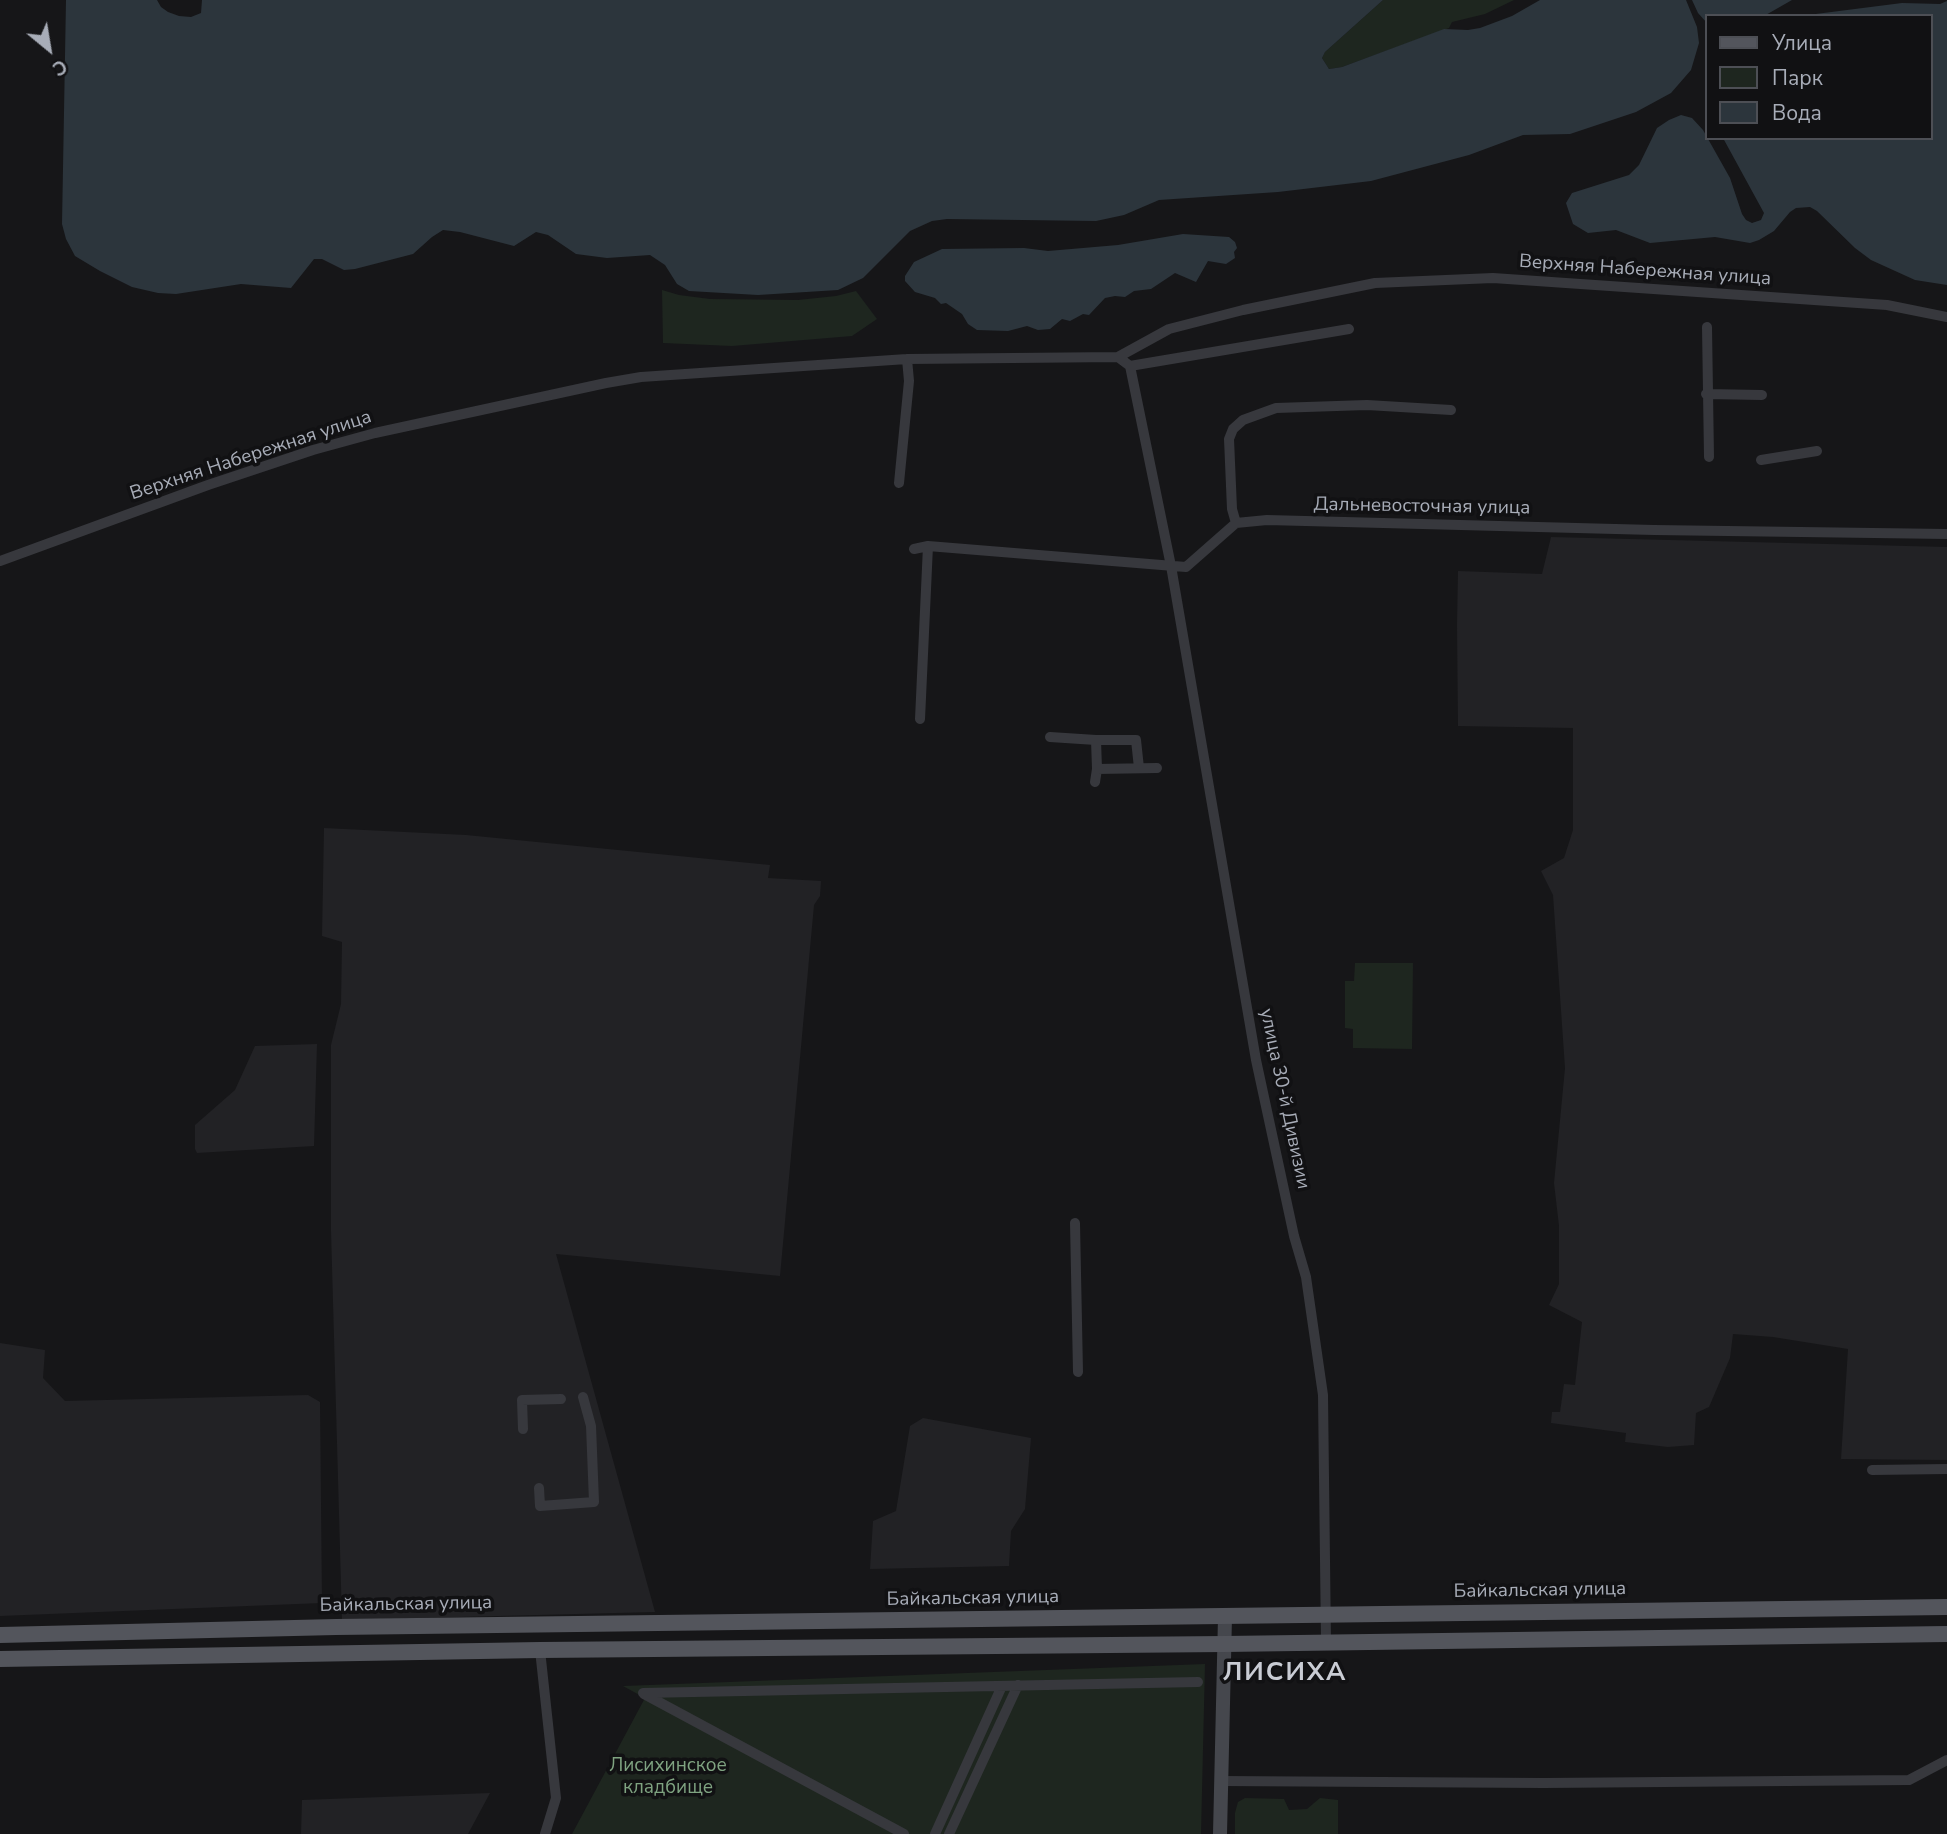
<!DOCTYPE html>
<html>
<head>
<meta charset="utf-8">
<style>
  body { margin:0 }
  #map { position:relative; width:1947px; height:1834px; overflow:hidden; background:#161618; font-family:"Nunito Sans",sans-serif }
  canvas { display:block }
  .legend { position:absolute; left:1705px; top:14px; width:228px; height:126px; box-sizing:border-box; background:#111113; border:2px solid #4d4f55; margin:0; padding:9px 12px; list-style:none; font-size:21px; color:#a8adb8 }
  .legend li { display:flex; align-items:center; gap:14px; height:35px }
  .legend b { width:35px; border:2px solid #4d4f55 }
  .north { position:absolute; left:14px; top:14px; width:70px; height:70px; -webkit-text-stroke:5px #111113; paint-order:stroke; rotate:150deg; font-size:19px; font-weight:700; line-height:28px; text-align:center; color:#a8adb8 }
  .north::after { content:''; display:block; margin:auto; width:24px; height:32px; background:#a8adb8; clip-path:polygon(50% 0,100% 100%,50% 72%,0 100%) }
</style>
</head>
<body>
<div id="map">
<canvas width="1947" height="1834"></canvas>
<ul class="legend">
<li><b style="height:9px;background:#53555c"></b>Улица</li>
<li><b style="height:19px;background:#1e261f"></b>Парк</li>
<li><b style="height:19px;background:#2c353c"></b>Вода</li>
</ul>
<div class="north">С</div>
</div>
<script>
const ctx = document.querySelector('canvas').getContext('2d');
ctx.lineJoin = 'round';
function fillPath(path, color) {
  ctx.fillStyle = color;
  ctx.fill(path, 'evenodd');
}
function poly(rows) {
  const path = new Path2D();
  for (const r of rows) {
    path.moveTo(r[0], r[1]);
    for (let i = 2; i < r.length; i += 2) path.lineTo(r[i], r[i + 1]);
  }
  return path;
}
function strokePath(path, color, width, dash) {
  ctx.strokeStyle = color;
  ctx.lineWidth = width;
  ctx.lineCap = dash ? 'butt' : 'round';
  ctx.setLineDash(dash || []);
  ctx.stroke(path);
}
function label(font, color, halo, rows, align = 'center') {
  ctx.font = font + ' "Nunito Sans",sans-serif';
  ctx.lineWidth = 7;
  ctx.setLineDash([]);
  ctx.textBaseline = 'middle';
  ctx.strokeStyle = halo;
  ctx.fillStyle = color;
  for (const [text, x, y, turn = 0] of rows) {
    ctx.save();
    ctx.translate(x, y);
    ctx.rotate((+turn || 0) * Math.PI / 180);
    ctx.textAlign = isNaN(turn) ? turn : align;
    if (halo) ctx.strokeText(text, 0, 0);
    ctx.fillText(text, 0, 0);
    ctx.restore();
  }
}
fillPath(poly([
  [1551,537,1947,547,1947,1460,1841,1459,1848,1349,1773,1337,1733,1334,1730,1358,1709,1407,1696,1413,1694,1445,1668,1447,1625,1442,1626,1433,1551,1423,1552,1412,1560,1412,1564,1384,1575,1385,1582,1322,1549,1305,1559,1284,1559,1226,1554,1183,1565,1068,1553,895,1541,871,1564,858,1573,830,1573,728,1458,726,1457,625,1458,571,1542,574],
  [324,828,466,835,770,865,768,878,821,881,820,896,814,905,780,1276,556,1254,655,1612,342,1620,331,1231,331,1045,341,1004,342,942,322,936],
  [317,1044,314,1146,197,1153,195,1149,195,1125,235,1090,255,1046],
  [0,1343,45,1350,43,1378,65,1401,308,1395,320,1402,322,1603,0,1616],
  [923,1418,1031,1438,1025,1509,1011,1531,1009,1566,870,1569,873,1521,896,1511,910,1426],
  [490,1793,468,1834,301,1834,302,1800]
]), '#222225');
fillPath(poly([
  [1383,0,1514,0,1485,14,1452,22,1449,28,1342,67,1329,69,1322,58,1325,52],
  [662,290,679,295,710,299,798,300,836,296,856,291,877,319,852,336,732,346,663,343],
  [1355,963,1413,963,1412,1049,1353,1048,1353,1029,1345,1028,1345,981,1354,981],
  [1205,1664,1201,1834,572,1834,645,1698,623,1686],
  [1245,1798,1284,1799,1289,1810,1307,1809,1320,1798,1338,1800,1338,1834,1235,1834,1235,1813,1238,1802]
]), '#1e261f');
fillPath(poly([
  [66,0,157,0,161,7,168,12,179,16,191,17,201,13,202,0,1383,0,1325,52,1322,58,1329,69,1342,67,1444,29,1468,30,1480,28,1512,16,1540,0,1686,0,1697,27,1699,43,1691,70,1671,93,1636,112,1570,134,1523,135,1469,155,1371,181,1278,192,1159,200,1124,215,1096,221,947,219,932,221,910,231,863,278,838,290,758,295,689,291,677,284,665,265,650,255,607,258,576,254,548,235,536,232,514,246,460,232,443,230,432,237,413,254,355,269,344,270,322,259,314,259,291,288,241,284,176,294,158,293,132,287,100,271,75,256,66,239,62,224],
  [1692,0,1792,0,1764,16,1707,16,1707,23,1698,13],
  [1947,1,1947,285,1915,280,1871,260,1855,248,1817,211,1810,207,1796,208,1790,212,1774,231,1759,240,1750,243,1715,237,1650,243,1616,230,1588,233,1573,224,1566,203,1572,193,1629,175,1639,165,1657,128,1669,120,1681,115,1692,118,1703,130,1730,178,1742,214,1746,220,1752,223,1761,220,1764,213,1723,138,1931,138,1931,16,1800,16,1902,3,1940,4],
  [1183,234,1229,237,1235,242,1237,248,1234,252,1235,258,1226,264,1208,261,1196,282,1175,273,1151,289,1134,291,1125,297,1115,296,1105,298,1089,315,1083,314,1070,321,1062,319,1050,329,1038,330,1027,326,1008,331,977,330,968,324,962,314,946,303,941,304,935,298,915,292,905,281,905,276,914,262,942,249,1024,248,1048,251,1118,245]
]), '#2c353c');
strokePath(poly([
  [1707,327,1709,457],
  [1118,357,1130,366,1171,566,1256,1060,1294,1236,1306,1277,1323,1395,1326,1642],
  [1130,366,1349,329],
  [1706,394,1762,395],
  [1761,460,1817,451],
  [899,483,909,381,907,359],
  [1236,523,1232,509,1229,439,1233,429,1243,420,1276,408,1367,405,1451,410],
  [914,549,928,546,1186,567,1236,523,1267,520,1654,530,1947,534],
  [0,561,208,485,313,450,375,433,606,383,641,377,907,359,1118,357,1169,329,1243,310,1375,283,1493,278,1887,305,1947,317],
  [920,719,928,546],
  [1050,737,1096,740],
  [1097,769,1096,740,1136,740,1139,768],
  [1095,782,1097,769,1157,768],
  [1075,1223,1078,1372],
  [523,1429,522,1400,561,1399],
  [1872,1470,1947,1469],
  [539,1488,540,1506,594,1502,591,1426,583,1397],
  [540,1650,556,1798,545,1834],
  [643,1693,1198,1682],
  [644,1694,904,1834],
  [1220,1781,1544,1783,1909,1780,1947,1760],
  [935,1834,1002,1686],
  [949,1834,1018,1685]
]), '#37383d', 10);
strokePath(poly([
  [1220,1834,1225,1617]
]), '#45474d', 14);
strokePath(poly([
  [0,1635,336,1627,1947,1607],
  [0,1659,540,1650,1225,1644,1947,1634]
]), '#53555c', 16);
label('19px', '#a8adb8', '#111113', [
  ["Верхняя Набережная улица",1645,271,4],
  ["Верхняя Набережная улица",251,456,-18],
  ["Дальневосточная улица",1422,507,1],
  ["улица 30-й Дивизии",1284,1099,78],
  ["Байкальская улица",1540,1591,-1],
  ["Байкальская улица",973,1599,-1],
  ["Байкальская улица",406,1605,-1]
]);
label('19px', '#7fa381', '#111113', [
  ["Лисихинское",668,1766],
  ["кладбище",668,1788]
]);
ctx.letterSpacing = '2px';
label('bold 26px', '#c9ccd4', '#111113', [
  ["ЛИСИХА",1285,1674]
]);
ctx.letterSpacing = '0px';
</script>
</body>
</html>
